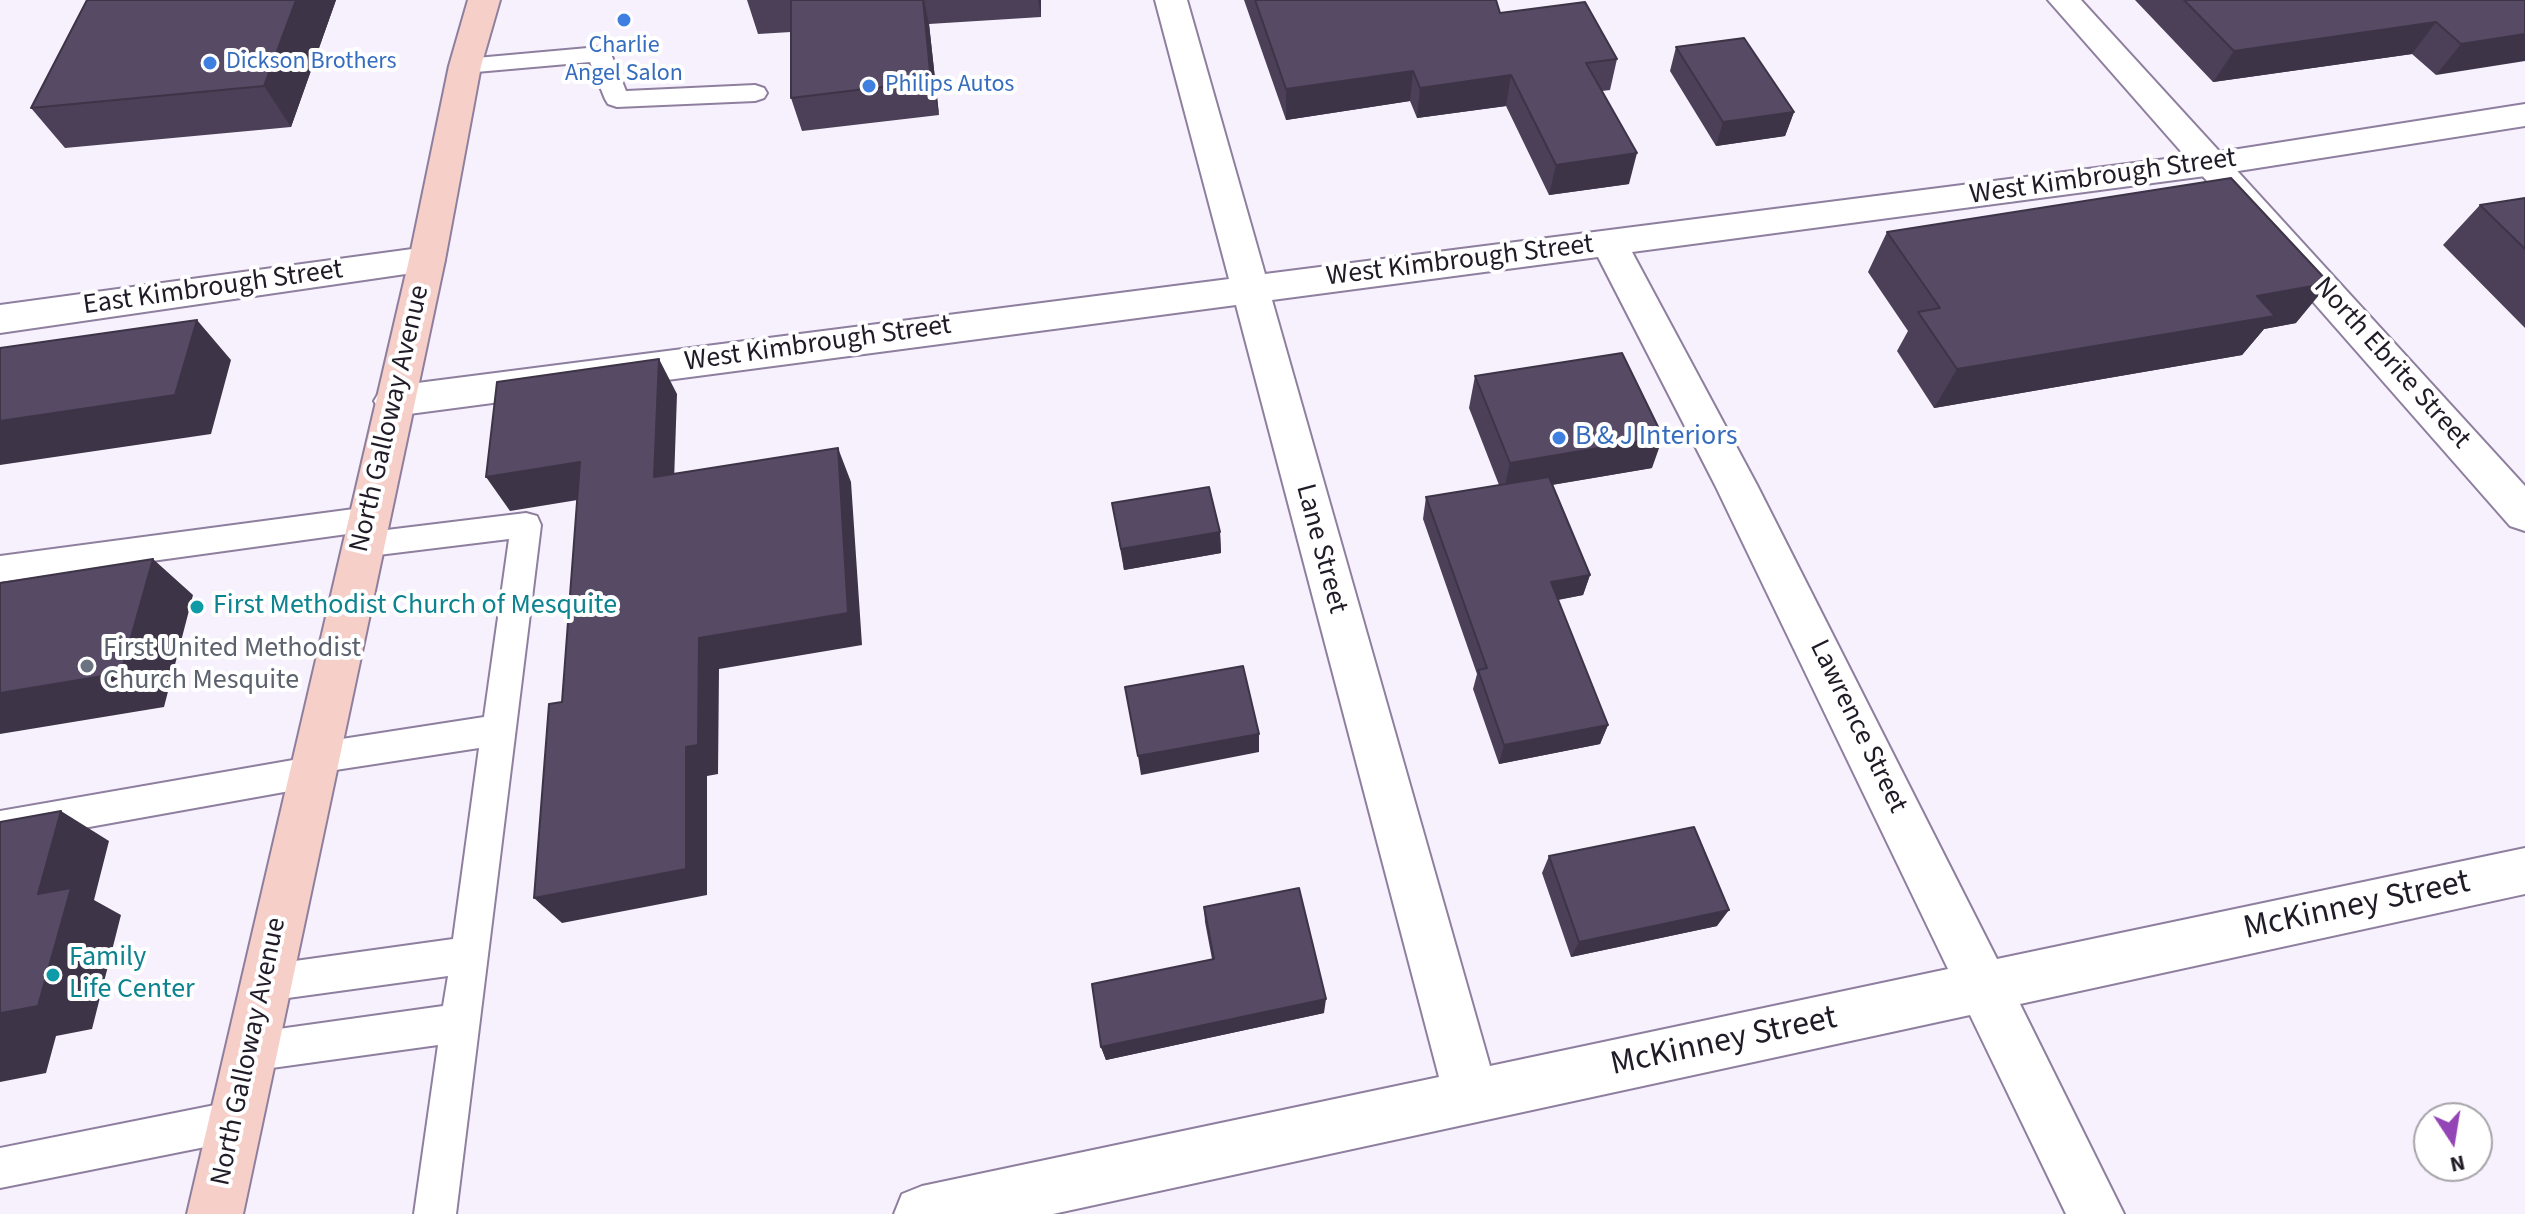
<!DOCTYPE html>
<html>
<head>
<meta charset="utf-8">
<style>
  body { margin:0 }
  #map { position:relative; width:2525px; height:1214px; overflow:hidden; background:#f7f1fe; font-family:"Source Sans 3",sans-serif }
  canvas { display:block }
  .north { position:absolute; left:2413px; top:1102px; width:80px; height:80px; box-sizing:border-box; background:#fff; border:2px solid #a6a4a8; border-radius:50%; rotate:168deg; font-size:22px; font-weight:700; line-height:32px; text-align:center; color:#201b26 }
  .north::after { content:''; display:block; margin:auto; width:28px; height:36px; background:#9345b6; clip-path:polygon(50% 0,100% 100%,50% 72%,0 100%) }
</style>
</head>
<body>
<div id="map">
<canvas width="2525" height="1214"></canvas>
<div class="north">N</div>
</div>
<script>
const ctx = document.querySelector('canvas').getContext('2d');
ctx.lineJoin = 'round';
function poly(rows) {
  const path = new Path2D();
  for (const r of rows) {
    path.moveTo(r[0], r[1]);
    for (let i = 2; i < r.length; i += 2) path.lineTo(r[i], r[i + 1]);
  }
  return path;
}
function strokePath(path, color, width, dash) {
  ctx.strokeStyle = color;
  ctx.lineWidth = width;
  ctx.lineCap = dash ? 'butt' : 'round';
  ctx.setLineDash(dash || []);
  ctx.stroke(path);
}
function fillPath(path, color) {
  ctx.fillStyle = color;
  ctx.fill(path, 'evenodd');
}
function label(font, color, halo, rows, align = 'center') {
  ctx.font = font + ' "Source Sans 3",sans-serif';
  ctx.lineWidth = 8;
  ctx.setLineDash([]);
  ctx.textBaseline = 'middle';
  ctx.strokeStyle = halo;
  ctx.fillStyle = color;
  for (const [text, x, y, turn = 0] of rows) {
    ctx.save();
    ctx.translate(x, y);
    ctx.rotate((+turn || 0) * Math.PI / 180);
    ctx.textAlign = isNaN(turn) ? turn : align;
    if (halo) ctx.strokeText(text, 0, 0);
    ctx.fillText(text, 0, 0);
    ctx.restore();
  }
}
const service = poly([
  [599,47,607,49,611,54,626,91,755,85,764,88,767,93,764,98,755,101,617,107,608,104,605,99,590,62,465,73,457,71,453,66,457,61,465,59,599,47],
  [369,507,380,510,384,519,380,528,369,531,0,582,0,556,369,507],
  [526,513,537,516,541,525,456,1214,414,1214,438,1045,250,1071,236,1066,231,1052,236,1038,250,1033,443,1006,448,976,266,1001,253,996,247,983,253,970,266,965,453,939,479,748,329,771,324,783,312,787,0,843,0,811,299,759,304,747,316,743,484,717,509,539,362,557,351,554,346,545,351,536,362,533,526,513],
  [235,1101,249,1107,255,1121,249,1135,235,1141,0,1188,0,1148,235,1101]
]);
const minor = poly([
  [1155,0,1187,0,1265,274,2213,153,2525,104,2525,126,2213,175,1632,252,1757,485,1997,959,2525,848,2525,894,2020,1004,2124,1214,2066,1214,1970,1015,1053,1214,894,1214,902,1194,922,1186,1439,1077,1236,305,394,416,380,411,374,401,380,391,394,386,1229,279,1155,0],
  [1598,257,1715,485,1948,969,1490,1066,1272,300,1598,257],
  [427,247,440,251,445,260,440,269,0,333,0,305,427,247]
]);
const tertiary = poly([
  [2048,0,2081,0,2525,486,2525,531,2510,526,2048,0]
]);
const secondary = poly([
  [468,0,500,0,481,66,445,260,243,1214,187,1214,409,260,449,66,468,0]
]);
strokePath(service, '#8e7f9e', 4);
strokePath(minor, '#8e7f9e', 4);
strokePath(tertiary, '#8e7f9e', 4);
strokePath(secondary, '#8e7f9e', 4);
fillPath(service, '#fff');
fillPath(minor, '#fff');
fillPath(tertiary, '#fff');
fillPath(secondary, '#f7cfc9');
fillPath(poly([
  [87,0,336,0,291,127,65,148,31,108],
  [747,0,1041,0,1041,17,929,24,939,115,802,131,791,98,791,32,758,34],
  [1244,0,1496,0,1500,13,1617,59,1610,90,1602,91,1629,184,1549,195,1506,106,1417,118,1410,101,1286,120],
  [2135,0,2525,0,2436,75,2412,54,2213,82],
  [1676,47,1794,112,1785,136,1716,146,1670,71],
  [2525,198,2525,328,2443,245,2480,205],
  [1887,232,2296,323,2264,329,2242,355,1934,408,1897,351,1908,331,1868,272],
  [1475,376,1652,468,1552,485,1590,575,1583,595,1558,600,1608,725,1600,744,1499,764,1473,689,1477,674,1423,519,1426,497,1499,485,1469,408],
  [1112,503,1220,532,1221,553,1124,570],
  [1549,856,1717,926,1571,957,1542,873],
  [1204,907,1324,1013,1106,1060,1101,1047,1212,959,1205,922]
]), '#4b4057');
fillPath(poly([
  [296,0,336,0,291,127,264,86],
  [923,0,924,0,929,24,939,115,931,81],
  [1038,0,1041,0,1041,17],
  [2436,22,2412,54,2213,82,2234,51],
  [2525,34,2525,61,2436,75,2461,44],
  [1413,71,1410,101,1286,120,1286,89],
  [1511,75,1506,106,1417,118,1420,88],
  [1794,112,1785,136,1716,146,1723,122],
  [1637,153,1629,184,1549,195,1556,165],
  [2329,283,2296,323,2264,329,2242,355,1934,408,1957,369,2257,296],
  [197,320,231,360,211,434,0,465,0,421],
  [659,359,677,394,673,511,654,477],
  [1663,437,1652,468,1503,493,1510,463],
  [838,448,851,482,862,645,719,669,718,774,707,776,707,895,562,923,534,898,686,747,699,638],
  [580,462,602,496,510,511,486,477],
  [1220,532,1221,553,1124,570,1121,549],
  [153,559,193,595,164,707,0,734,0,693],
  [1590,575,1583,595,1545,602,1551,582],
  [1608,725,1600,744,1499,764,1504,745],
  [1259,734,1259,752,1141,775,1138,756],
  [61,811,109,841,94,900,121,915,92,1029,56,1036,46,1073,0,1082,0,1016,38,894],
  [1729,910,1717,926,1571,957,1579,942],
  [1326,999,1324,1013,1106,1060,1101,1047]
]), '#3d3447');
const building = poly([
  [87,0,296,0,264,86,31,108,87,0],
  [791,0,923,0,931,81,791,98,791,0],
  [1255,0,1496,0,1500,13,1585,2,1617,59,1586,63,1637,153,1556,165,1511,75,1420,88,1413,71,1286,89,1255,0],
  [2184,0,2525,0,2525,34,2461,44,2436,22,2234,51,2184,0],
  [1744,38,1794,112,1723,122,1676,47,1744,38],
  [2231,178,2329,283,2257,296,2275,316,1957,369,1918,312,1940,308,1887,232,2231,178],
  [2525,198,2525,249,2480,205,2525,198],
  [197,320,175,395,0,421,0,348,197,320],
  [1622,353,1663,437,1510,463,1475,376,1622,353],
  [659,359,654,477,838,448,848,613,699,638,698,745,686,747,686,869,534,898,549,704,562,702,580,462,486,477,497,382,659,359],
  [1549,477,1590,575,1551,582,1608,725,1504,745,1478,670,1487,668,1426,497,1549,477],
  [1209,487,1220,532,1121,549,1112,503,1209,487],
  [153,559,121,673,0,693,0,583,153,559],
  [1243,666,1259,734,1138,756,1125,687,1243,666],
  [61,811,38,894,71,888,38,1006,1,1013,0,1016,0,822,61,811],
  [1694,827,1729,910,1579,942,1549,856,1694,827],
  [1299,888,1326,999,1101,1047,1092,984,1214,959,1204,907,1299,888]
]);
fillPath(building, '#574a65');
strokePath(building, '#3d3447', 2);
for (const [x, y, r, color] of [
  [624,20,8,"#3f7fe0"],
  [210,63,8,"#3f7fe0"],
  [869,86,8,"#3f7fe0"],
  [1559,438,8,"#3f7fe0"],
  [197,607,8,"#0f9aa8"],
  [87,666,8,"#6b7280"],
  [53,975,8,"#0f9aa8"]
]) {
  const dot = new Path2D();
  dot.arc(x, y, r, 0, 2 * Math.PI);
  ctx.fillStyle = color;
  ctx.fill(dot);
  strokePath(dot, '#fff', 3);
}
label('24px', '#366cbe', '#fff', [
  ["Charlie",624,47,"center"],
  ["Angel Salon",624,75,"center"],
  ["Dickson Brothers",226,63],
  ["Philips Autos",885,86]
], 'left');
label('28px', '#201b26', '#fff', [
  ["West Kimbrough Street",2103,178,-8],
  ["West Kimbrough Street",1460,262,-7],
  ["East Kimbrough Street",213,289,-8],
  ["West Kimbrough Street",818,345,-8],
  ["North Ebrite Street",2391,364,48],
  ["North Galloway Avenue",391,419,-77],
  ["Lane Street",1320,549,75],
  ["Lawrence Street",1857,727,64],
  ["North Galloway Avenue",250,1052,-78]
]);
label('28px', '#366cbe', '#fff', [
  ["B & J Interiors",1575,438]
], 'left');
label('28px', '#0d838f', '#fff', [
  ["First Methodist Church of Mesquite",213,607],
  ["Family",69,959],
  ["Life Center",69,991]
], 'left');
label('28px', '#5b616d', '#fff', [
  ["First United Methodist",103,650],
  ["Church Mesquite",103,682]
], 'left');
label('34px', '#201b26', '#fff', [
  ["McKinney Street",2357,907,-12],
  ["McKinney Street",1724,1043,-12]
]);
</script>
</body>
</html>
